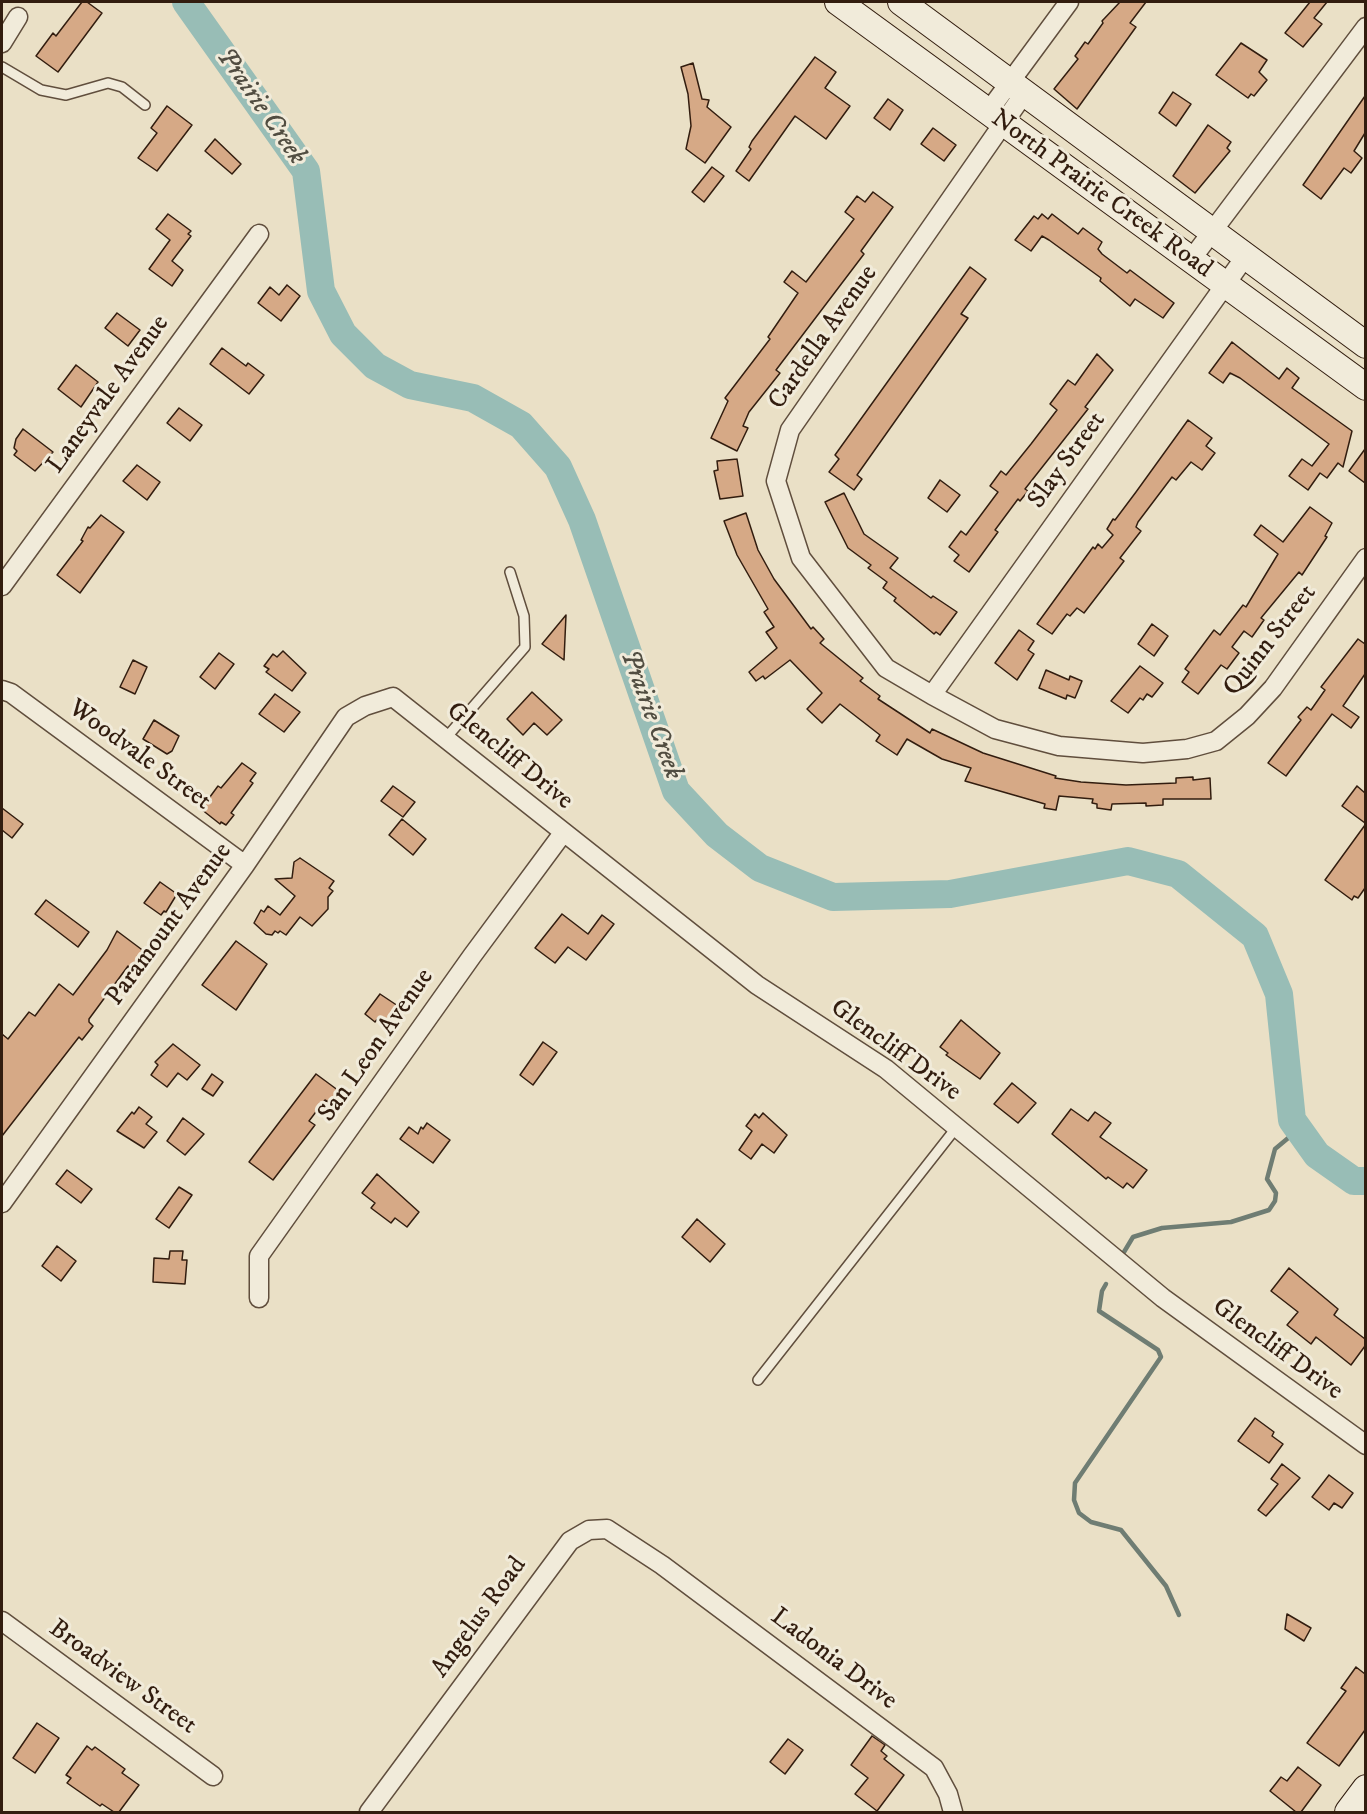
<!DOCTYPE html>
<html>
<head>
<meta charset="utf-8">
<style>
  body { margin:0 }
  #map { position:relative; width:1367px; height:1814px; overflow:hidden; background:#eae0c6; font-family:"IM FELL DW Pica",serif }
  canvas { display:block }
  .frame { position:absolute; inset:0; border:3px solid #321d0f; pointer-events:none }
</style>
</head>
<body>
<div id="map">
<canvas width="1367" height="1814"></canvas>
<div class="frame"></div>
</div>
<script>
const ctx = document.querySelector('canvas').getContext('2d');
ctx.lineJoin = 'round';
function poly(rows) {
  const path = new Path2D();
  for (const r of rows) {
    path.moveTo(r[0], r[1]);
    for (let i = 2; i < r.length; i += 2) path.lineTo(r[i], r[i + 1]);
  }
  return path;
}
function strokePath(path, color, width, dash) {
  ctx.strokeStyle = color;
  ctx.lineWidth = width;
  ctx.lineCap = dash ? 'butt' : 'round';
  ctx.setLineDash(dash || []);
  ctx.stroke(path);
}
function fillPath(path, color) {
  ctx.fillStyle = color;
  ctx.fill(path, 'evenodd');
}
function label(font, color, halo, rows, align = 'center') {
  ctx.font = font + ' "IM FELL DW Pica",serif';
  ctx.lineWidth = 6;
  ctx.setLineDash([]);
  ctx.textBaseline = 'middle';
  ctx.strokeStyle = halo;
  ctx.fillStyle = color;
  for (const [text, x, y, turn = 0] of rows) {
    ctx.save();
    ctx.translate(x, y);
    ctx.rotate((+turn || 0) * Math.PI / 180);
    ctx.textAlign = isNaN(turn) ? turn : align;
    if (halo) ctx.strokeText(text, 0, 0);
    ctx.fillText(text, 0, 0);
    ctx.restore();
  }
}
strokePath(poly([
  [1124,1252,1133,1237,1162,1228,1231,1222,1269,1210,1275,1201,1276,1193,1267,1179,1275,1149,1299,1129],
  [1106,1284,1102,1291,1099,1311,1158,1350,1161,1357,1075,1483,1074,1500,1079,1513,1091,1522,1121,1530,1166,1586,1179,1615]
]), '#6f7d73', 4.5);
strokePath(poly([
  [186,2,306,171,321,291,343,334,375,366,410,385,473,398,521,425,558,467,582,520,676,791,717,835,760,868,833,897,950,894,1128,861,1178,874,1255,936,1279,994,1292,1120,1317,1155,1354,1181,1366,1181]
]), '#98bdb6', 28);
const building = poly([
  [82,2,87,2,102,13,58,72,36,56,53,33,56,36,82,2],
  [1120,2,1146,2,1130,23,1136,27,1077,109,1054,89,1078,59,1075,56,1085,42,1088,44,1103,23,1102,21,1120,2],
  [1310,2,1327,2,1314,18,1322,24,1303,47,1285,33,1310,2],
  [1241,43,1267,60,1259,72,1267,80,1254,96,1251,94,1248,98,1216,75,1241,43],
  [815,57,836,72,825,88,850,106,826,139,795,116,749,181,736,171,751,149,749,147,752,141,815,57],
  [693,63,702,99,709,100,707,107,731,127,705,163,686,149,691,126,688,94,681,67,693,63],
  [1173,92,1191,104,1176,126,1159,113,1173,92],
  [1365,96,1365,133,1354,151,1362,158,1351,173,1344,168,1321,199,1303,185,1365,96],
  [888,99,903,110,890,130,874,118,888,99],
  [167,106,192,125,157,171,138,158,157,133,151,128,167,106],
  [1208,125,1231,142,1227,148,1230,151,1195,193,1173,176,1208,125],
  [933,128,956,145,944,161,921,144,933,128],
  [215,139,241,164,232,174,205,151,215,139],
  [712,167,724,176,704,202,692,192,712,167],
  [873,192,893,207,861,251,864,254,776,370,780,373,749,412,743,426,748,428,737,451,711,438,728,401,725,398,770,339,768,337,798,293,784,282,792,271,806,282,854,219,845,212,857,196,865,202,873,192],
  [168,214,191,231,188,234,191,236,172,261,183,270,172,286,149,269,170,240,156,229,168,214],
  [1042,214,1048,219,1052,214,1078,234,1083,228,1102,242,1098,249,1102,254,1127,273,1130,270,1174,303,1163,318,1135,299,1130,306,1100,281,1101,278,1049,240,1042,236,1031,251,1015,240,1034,216,1038,219,1042,214],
  [970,267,986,279,961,314,968,318,857,475,862,479,854,490,829,472,839,459,835,455,970,267],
  [287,285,300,296,281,321,258,303,270,287,279,295,287,285],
  [117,313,140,330,128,346,105,328,117,313],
  [1232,342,1279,379,1287,368,1299,378,1292,388,1352,431,1343,467,1338,463,1327,478,1320,473,1308,490,1289,476,1302,459,1312,466,1329,444,1240,378,1230,373,1223,383,1209,373,1232,342],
  [222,348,246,366,248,363,264,375,249,394,210,364,222,348],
  [1097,354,1113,370,1085,407,1088,409,1025,489,1028,491,1020,501,1018,499,995,530,998,532,969,572,954,561,959,555,949,547,961,531,966,535,998,492,990,486,1001,471,1006,475,1031,444,1057,410,1050,404,1068,380,1075,385,1097,354],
  [76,365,98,382,81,407,58,389,76,365],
  [179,408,202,425,190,441,167,423,179,408],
  [1188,420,1212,438,1206,446,1215,453,1202,470,1191,462,1176,480,1172,477,1138,522,1136,527,1141,531,1120,558,1124,561,1084,613,1077,608,1070,616,1067,614,1052,634,1037,624,1093,547,1095,549,1098,544,1102,548,1113,535,1107,529,1113,519,1115,520,1136,492,1188,420],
  [23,429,53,452,35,471,14,455,17,451,14,448,16,439,23,429],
  [1365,449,1365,483,1349,471,1365,449],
  [737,459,743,496,720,499,714,471,718,470,717,461,737,459],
  [137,465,160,482,147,500,123,481,137,465],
  [940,480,960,495,947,512,928,498,940,480],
  [844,493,864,534,898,558,890,568,931,598,933,596,957,612,940,635,936,632,934,634,894,601,896,598,883,588,887,582,868,568,871,565,848,548,825,502,844,493],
  [1310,507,1332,523,1325,536,1327,537,1302,575,1299,572,1261,618,1264,620,1252,637,1244,631,1232,647,1239,653,1227,669,1221,665,1198,694,1182,682,1189,672,1185,669,1214,630,1220,635,1243,605,1246,607,1278,554,1254,535,1261,525,1283,542,1310,507],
  [746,513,758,550,774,579,811,629,813,627,824,639,820,643,863,678,860,681,880,696,878,699,930,733,932,729,983,753,1056,776,1055,778,1081,782,1126,785,1176,783,1176,778,1193,777,1193,780,1210,778,1211,799,1163,799,1163,805,1146,806,1146,803,1112,804,1111,810,1097,808,1097,804,1092,803,1093,799,1059,796,1056,810,1044,808,1045,804,965,781,971,768,942,759,907,739,897,755,876,741,880,735,840,704,822,723,807,709,822,693,790,660,765,679,763,676,756,681,749,672,777,648,766,632,774,627,764,612,768,609,737,555,724,521,746,513],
  [101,515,124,532,80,593,57,575,83,541,81,540,88,527,90,528,101,515],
  [566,615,564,660,542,644,566,615],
  [1152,624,1168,636,1154,656,1138,644,1152,624],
  [1019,630,1034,641,1028,650,1034,654,1017,680,995,663,1019,630],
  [1358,639,1365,644,1365,674,1343,706,1359,717,1351,728,1332,714,1286,776,1268,763,1301,720,1298,717,1307,707,1311,710,1325,690,1321,687,1358,639],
  [283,651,306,673,292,691,266,672,269,669,264,666,273,654,277,657,283,651],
  [219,653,234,664,215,689,200,677,219,653],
  [133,660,147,667,135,694,120,687,133,660],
  [1140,666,1163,683,1152,697,1147,694,1143,700,1140,698,1128,713,1111,701,1140,666],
  [1046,670,1069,680,1070,676,1082,681,1075,698,1067,695,1066,699,1039,688,1046,670],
  [532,692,562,720,547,735,534,723,523,735,507,719,532,692],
  [275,694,300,712,284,732,259,714,275,694],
  [154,720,179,736,172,751,167,754,143,739,154,720],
  [242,763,256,773,250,781,253,783,231,813,234,815,226,825,221,822,220,824,201,809,218,786,221,788,242,763],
  [393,786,415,802,403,817,381,801,393,786],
  [1357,786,1365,793,1365,823,1342,806,1357,786],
  [2,808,23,824,12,838,2,830,2,808],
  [402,819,426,839,413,855,389,835,402,819],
  [1365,825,1365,888,1358,898,1354,896,1352,900,1325,880,1365,825],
  [300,858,334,881,329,888,333,891,328,897,328,909,312,926,300,917,286,935,280,931,278,933,275,931,272,935,266,934,254,923,261,910,264,912,268,906,280,915,295,896,275,879,292,878,294,862,300,858],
  [160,882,177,894,166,912,164,911,161,915,144,903,160,882],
  [46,900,89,932,78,947,35,914,46,900],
  [562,914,588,934,602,915,614,924,586,960,568,947,555,963,535,948,562,914],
  [117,931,145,952,132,969,128,966,89,1019,89,1022,93,1026,82,1040,79,1037,2,1136,2,1034,8,1039,29,1012,35,1016,59,984,73,995,107,950,117,931],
  [236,941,267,964,236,1010,202,985,236,941],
  [380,994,398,1006,387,1022,379,1017,375,1022,365,1014,380,994],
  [961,1020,1000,1053,980,1079,946,1055,948,1053,940,1047,961,1020],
  [543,1042,557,1052,533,1085,520,1075,543,1042],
  [173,1044,200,1065,187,1080,178,1073,167,1087,151,1075,158,1065,155,1062,173,1044],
  [212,1074,223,1082,213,1096,202,1089,212,1074],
  [316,1074,339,1091,330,1103,325,1100,309,1121,315,1125,273,1180,249,1162,316,1074],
  [1012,1083,1036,1103,1018,1123,994,1104,1012,1083],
  [139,1107,152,1117,146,1124,157,1132,144,1148,117,1131,132,1112,134,1114,139,1107],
  [1071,1109,1088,1121,1095,1112,1111,1123,1100,1137,1147,1170,1133,1188,1127,1183,1123,1188,1108,1177,1106,1179,1052,1134,1071,1109],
  [763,1113,787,1135,774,1153,762,1144,751,1159,739,1150,752,1131,746,1126,755,1114,759,1118,763,1113],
  [183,1118,204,1134,185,1155,167,1141,183,1118],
  [427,1123,450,1140,433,1163,400,1139,409,1127,418,1134,421,1127,423,1129,427,1123],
  [67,1170,92,1189,81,1203,56,1184,67,1170],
  [377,1174,419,1212,407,1227,395,1218,391,1223,371,1208,375,1203,362,1193,377,1174],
  [179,1187,192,1195,169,1228,156,1219,179,1187],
  [697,1219,725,1244,710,1262,682,1237,697,1219],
  [57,1246,76,1261,61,1281,42,1266,57,1246],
  [170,1251,183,1251,182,1260,187,1260,185,1284,153,1282,154,1258,169,1259,170,1251],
  [1289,1268,1338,1309,1334,1315,1365,1339,1365,1346,1351,1365,1316,1337,1311,1344,1287,1325,1298,1312,1271,1291,1289,1268],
  [1255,1418,1274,1432,1272,1436,1283,1444,1269,1463,1238,1441,1255,1418],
  [1282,1464,1300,1478,1266,1516,1258,1510,1278,1484,1271,1479,1282,1464],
  [1329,1475,1353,1493,1342,1508,1334,1503,1329,1510,1312,1497,1329,1475],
  [1287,1614,1311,1628,1304,1641,1285,1629,1287,1614],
  [1356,1667,1365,1674,1365,1730,1339,1766,1307,1743,1346,1691,1341,1688,1356,1667],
  [37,1723,59,1738,35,1773,13,1758,37,1723],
  [872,1736,885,1745,881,1751,887,1756,884,1759,904,1775,877,1811,855,1794,868,1778,851,1765,872,1736],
  [788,1739,803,1750,785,1774,770,1762,788,1739],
  [87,1746,92,1750,95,1747,125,1769,122,1773,139,1785,119,1812,114,1812,102,1804,100,1806,67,1783,71,1778,66,1775,87,1746],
  [1298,1767,1321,1785,1301,1812,1296,1812,1270,1791,1281,1777,1287,1781,1298,1767]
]);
fillPath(building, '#d6a986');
strokePath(building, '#321d0f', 1.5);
const lane = poly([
  [2,67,41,90,66,95,108,83,122,87,145,105],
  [445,739,525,647,524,616,510,572],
  [758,1380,956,1128]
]);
const street = poly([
  [2,43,18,17],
  [1023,95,790,430,776,481,801,558,886,668,932,695,995,729,1059,746,1143,753,1187,749,1216,741,1247,716,1273,688,1366,558],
  [988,112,1069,2],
  [1190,261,1366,27],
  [2,586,259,234],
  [2,690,11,693,245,865],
  [932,695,1245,257],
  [2,1203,245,865,346,717,365,706,393,697,757,985,886,1069,1163,1298,1366,1445],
  [259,1298,259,1256,472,956,563,833],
  [2,1621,213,1776],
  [369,1812,570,1541,589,1530,607,1529,662,1565,934,1768,948,1794,953,1812]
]);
const secondary = poly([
  [838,2,1366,387],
  [901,2,1366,345],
  [1348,1812,1366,1788]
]);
strokePath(lane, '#604e3d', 12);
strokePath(street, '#604e3d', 21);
strokePath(secondary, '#321d0f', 28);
strokePath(lane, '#f1ebda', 9);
strokePath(street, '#f1ebda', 18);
strokePath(secondary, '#f1ebda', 26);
label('26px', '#321d0f', '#f1ebda', [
  ["North Prairie Creek Road",1101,195,36],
  ["Cardella Avenue",824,338,-55],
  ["Laneyvale Avenue",109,395,-54],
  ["Slay Street",1068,461,-54],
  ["Quinn Street",1271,641,-52],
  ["Woodvale Street",139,756,36],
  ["Glencliff Drive",509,757,39],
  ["Paramount Avenue",170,925,-54],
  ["San Leon Avenue",377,1046,-55],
  ["Glencliff Drive",895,1051,36],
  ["Glencliff Drive",1277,1350,36],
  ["Angelus Road",480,1618,-54],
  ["Ladonia Drive",833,1660,37],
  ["Broadview Street",122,1678,36]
]);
label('italic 27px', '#514d41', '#f1ebda', [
  ["Prairie Creek",260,107,55],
  ["Prairie Creek",650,715,70]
]);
</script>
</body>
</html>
